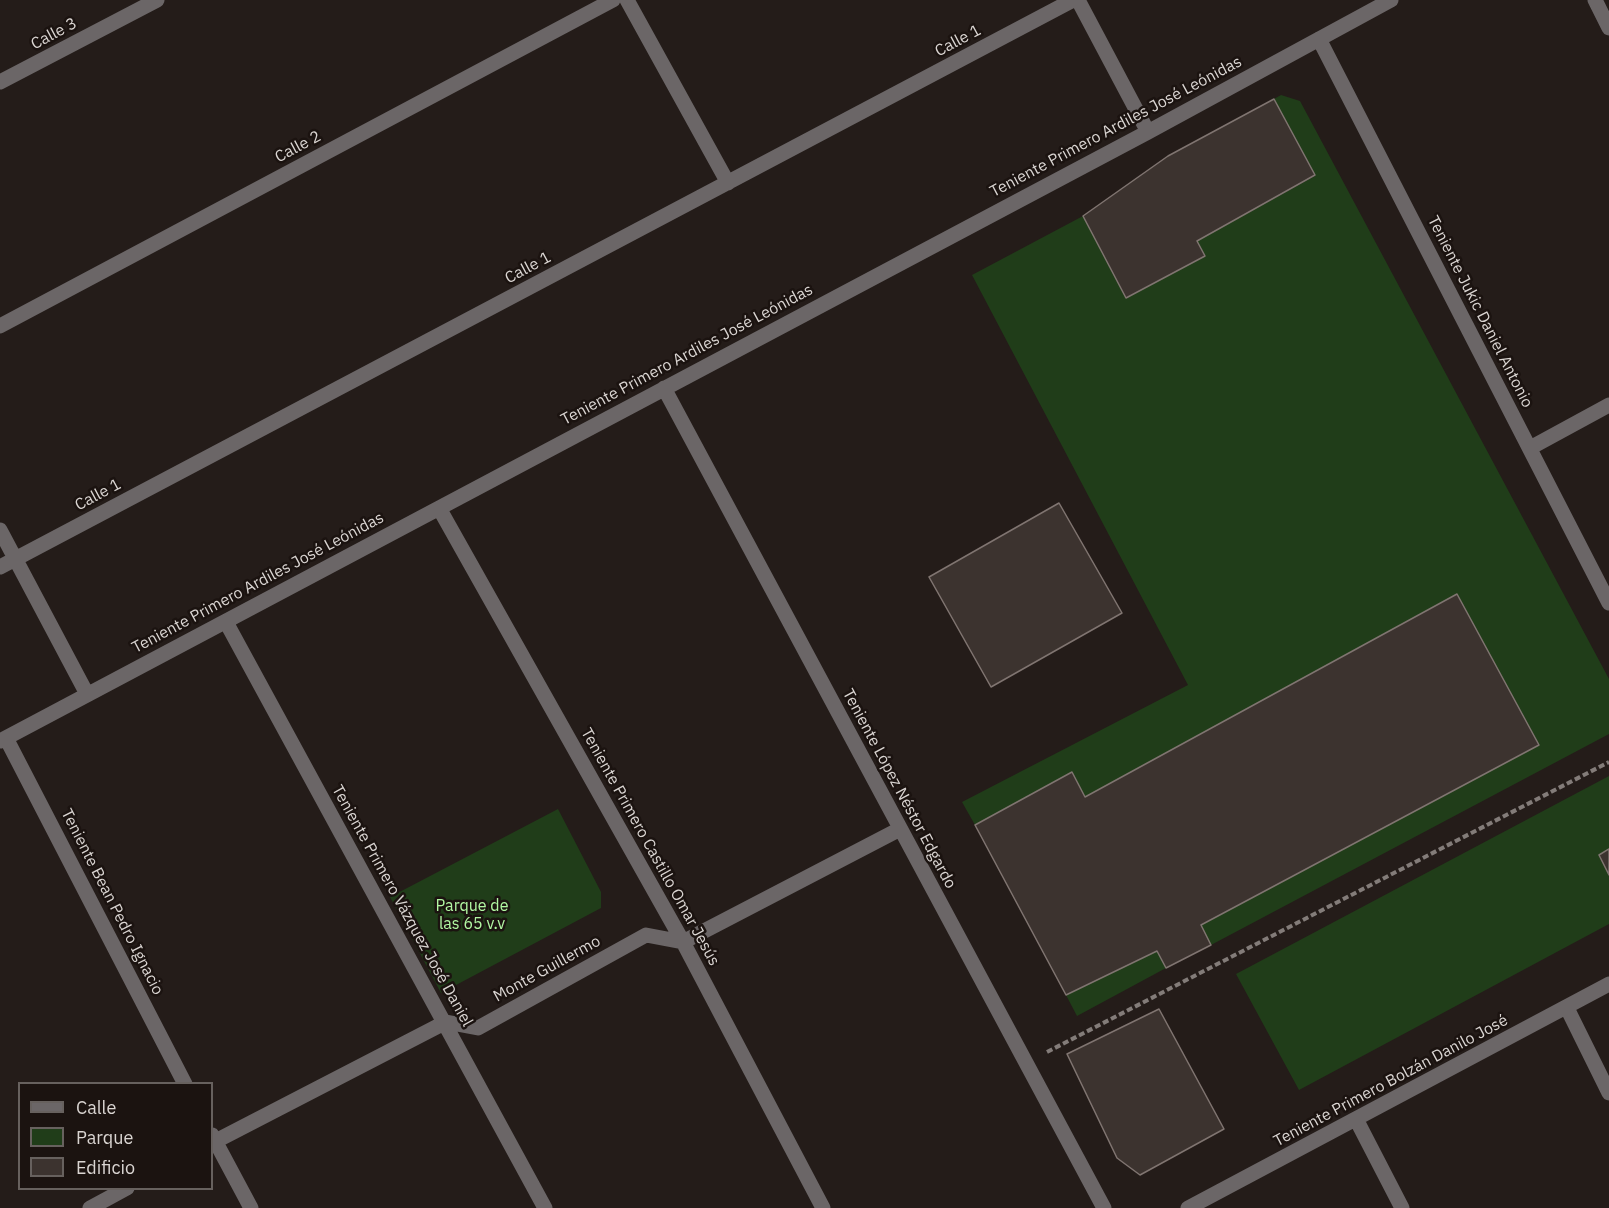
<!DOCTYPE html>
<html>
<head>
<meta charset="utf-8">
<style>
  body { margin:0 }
  #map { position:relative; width:1609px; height:1208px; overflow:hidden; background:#241c19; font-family:"IBM Plex Sans",sans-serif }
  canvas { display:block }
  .legend { position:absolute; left:18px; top:1082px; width:195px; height:108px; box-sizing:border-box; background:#1b1310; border:2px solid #67615e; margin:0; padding:8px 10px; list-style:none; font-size:18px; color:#dad5d2 }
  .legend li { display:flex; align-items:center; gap:12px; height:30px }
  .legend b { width:30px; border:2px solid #67615e }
</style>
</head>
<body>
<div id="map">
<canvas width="1609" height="1208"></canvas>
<ul class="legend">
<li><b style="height:8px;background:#6b6667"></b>Calle</li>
<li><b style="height:16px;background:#203d19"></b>Parque</li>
<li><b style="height:16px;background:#3c332f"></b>Edificio</li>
</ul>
</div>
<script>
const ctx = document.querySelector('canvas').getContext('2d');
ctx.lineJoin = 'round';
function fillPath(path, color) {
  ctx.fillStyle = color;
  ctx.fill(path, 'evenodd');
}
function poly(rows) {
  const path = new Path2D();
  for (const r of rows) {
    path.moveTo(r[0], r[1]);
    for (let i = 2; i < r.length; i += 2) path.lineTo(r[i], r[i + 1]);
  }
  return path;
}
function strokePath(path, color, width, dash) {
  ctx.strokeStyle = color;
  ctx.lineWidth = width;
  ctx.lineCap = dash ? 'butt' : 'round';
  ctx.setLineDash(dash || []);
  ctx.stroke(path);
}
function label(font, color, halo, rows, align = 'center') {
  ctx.font = font + ' "IBM Plex Sans",sans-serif';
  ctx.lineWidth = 5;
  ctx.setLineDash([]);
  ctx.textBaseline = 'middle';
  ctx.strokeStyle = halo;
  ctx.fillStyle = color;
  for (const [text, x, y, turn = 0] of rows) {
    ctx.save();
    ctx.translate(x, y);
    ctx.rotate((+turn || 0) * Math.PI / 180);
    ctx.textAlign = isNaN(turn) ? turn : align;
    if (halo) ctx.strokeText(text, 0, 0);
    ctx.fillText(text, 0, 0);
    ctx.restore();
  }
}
fillPath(poly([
  [1281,95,1300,101,1609,679,1609,734,1211,945,1201,925,1538,745,1457,594,1085,797,1072,772,975,825,962,802,1188,685,972,275,1083,216,1126,297,1205,256,1197,241,1315,176,1274,99],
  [1609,776,1609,849,1599,855,1609,875,1609,924,1299,1090,1236,974],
  [558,809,601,892,601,908,441,993,390,897],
  [1157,951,1166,968,1077,1016,1066,995]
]), '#203d19');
const building = poly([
  [1274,99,1315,175,1197,241,1205,256,1126,298,1083,216,1168,156,1274,99],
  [1059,503,1122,613,991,687,929,577,1059,503],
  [1457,594,1539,745,1201,925,1211,945,1166,968,1157,951,1066,995,975,825,1072,772,1085,797,1457,594],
  [1609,849,1609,875,1599,855,1609,849],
  [1159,1009,1224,1129,1140,1175,1117,1158,1067,1054,1159,1009]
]);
fillPath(building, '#3c332f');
strokePath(building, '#807571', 1.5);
strokePath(poly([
  [1047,1052,1609,762]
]), '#837c79', 4, [6, 3]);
strokePath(poly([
  [627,0,728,183],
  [1078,0,1148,132],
  [1595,0,1609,28],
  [1319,39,1609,603],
  [0,82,157,0],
  [0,326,613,0],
  [664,388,1104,1208],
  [1530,448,1609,405],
  [439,508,683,942,823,1208],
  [0,530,87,694],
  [0,567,1073,0],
  [226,622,545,1208],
  [6,738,185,1084],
  [0,741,1148,132,1391,0],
  [1567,1008,1609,1093],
  [1356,1119,1402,1208],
  [212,1135,251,1208],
  [212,1143,446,1022,478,1028,646,935,683,942,900,829],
  [90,1208,127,1188],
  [1188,1208,1609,984]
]), '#6b6667', 15);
label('16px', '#dad5d2', '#1b1310', [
  ["Calle 3",54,34,-28],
  ["Calle 1",958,41,-28],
  ["Teniente Primero Ardiles José Leónidas",1116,127,-28],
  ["Calle 2",298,147,-28],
  ["Calle 1",528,268,-28],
  ["Teniente Jukic Daniel Antonio",1480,312,63],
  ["Teniente Primero Ardiles José Leónidas",687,355,-28],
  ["Calle 1",98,495,-28],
  ["Teniente Primero Ardiles José Leónidas",258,583,-28],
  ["Teniente López Néstor Edgardo",899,789,62],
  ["Teniente Primero Castillo Omar Jesús",650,847,61],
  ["Teniente Bean Pedro Ignacio",112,902,63],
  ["Teniente Primero Vázquez José Daniel",402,906,61],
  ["Monte Guillermo",547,969,-29],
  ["Teniente Primero Bolzán Danilo José",1391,1081,-28]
]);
label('16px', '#b1f7a2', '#1b1310', [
  ["Parque de",472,906],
  ["las 65 v.v",472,924]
]);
</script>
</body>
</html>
